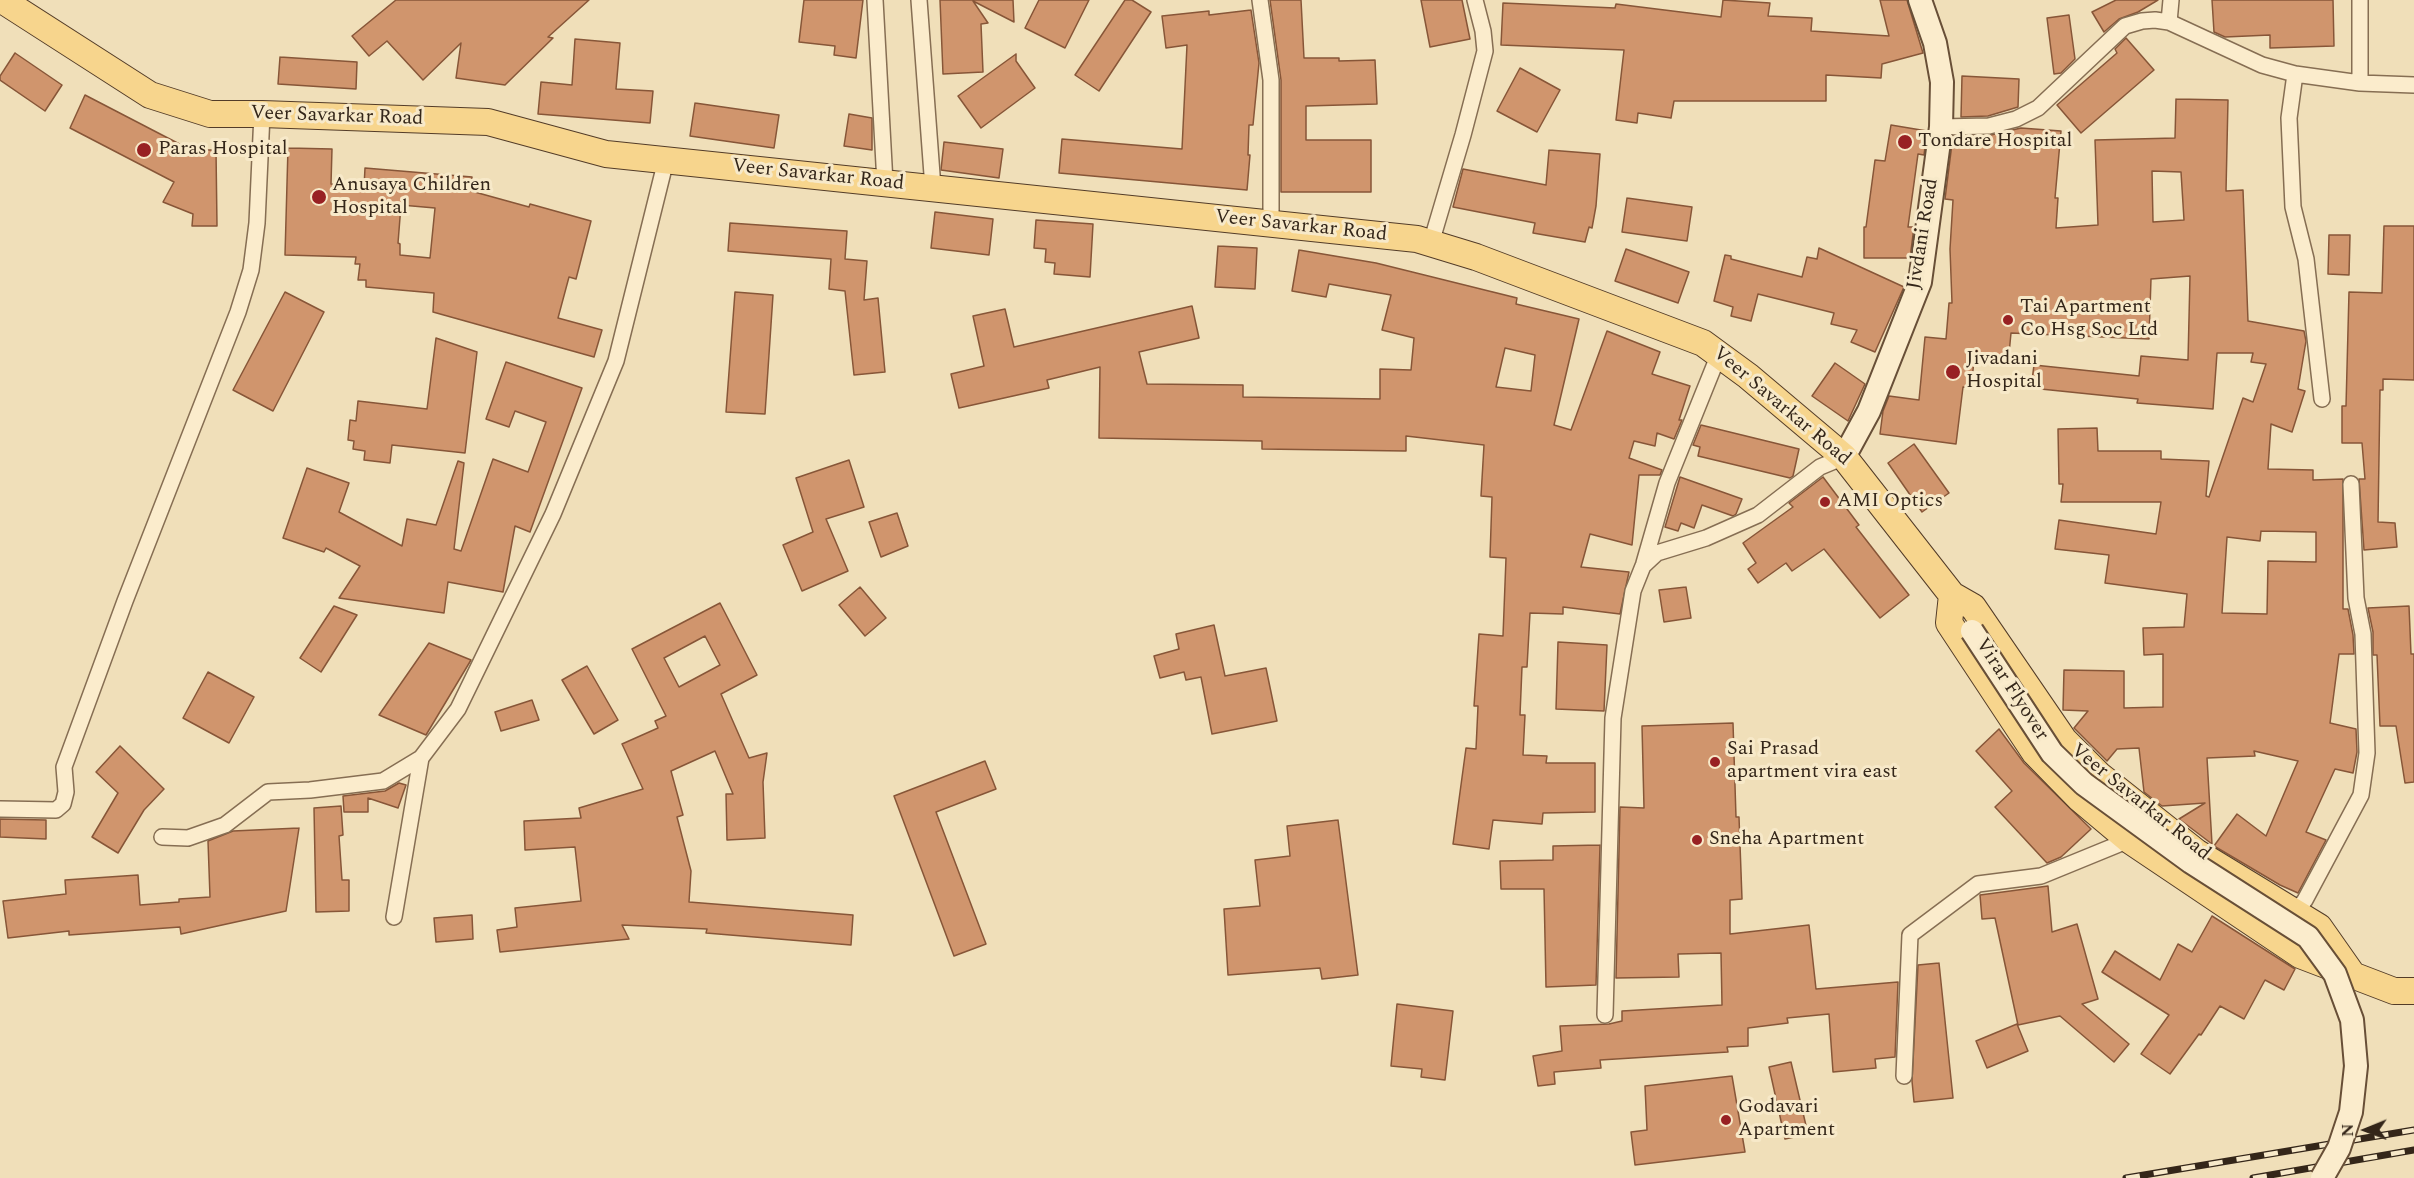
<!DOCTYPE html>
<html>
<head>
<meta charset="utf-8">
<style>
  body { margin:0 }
  #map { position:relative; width:2414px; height:1178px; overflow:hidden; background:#f0dfb9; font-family:Spectral,serif }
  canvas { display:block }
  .north { position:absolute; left:2336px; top:1100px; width:60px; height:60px; -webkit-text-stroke:4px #f7e9c9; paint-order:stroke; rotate:269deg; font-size:16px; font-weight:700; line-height:24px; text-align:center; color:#342619 }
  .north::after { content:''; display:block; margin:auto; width:21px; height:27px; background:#342619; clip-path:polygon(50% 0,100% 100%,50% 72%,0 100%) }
</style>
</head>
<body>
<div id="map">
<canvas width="2414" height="1178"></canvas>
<div class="north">N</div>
</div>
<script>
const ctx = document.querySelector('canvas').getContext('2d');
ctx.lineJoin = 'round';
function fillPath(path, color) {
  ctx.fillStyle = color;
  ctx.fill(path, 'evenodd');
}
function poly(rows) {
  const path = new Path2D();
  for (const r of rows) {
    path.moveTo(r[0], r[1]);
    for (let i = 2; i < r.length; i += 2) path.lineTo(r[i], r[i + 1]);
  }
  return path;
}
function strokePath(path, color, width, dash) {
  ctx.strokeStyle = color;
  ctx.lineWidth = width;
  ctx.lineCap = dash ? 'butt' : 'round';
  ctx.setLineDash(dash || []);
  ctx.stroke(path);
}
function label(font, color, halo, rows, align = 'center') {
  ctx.font = font + ' Spectral,serif';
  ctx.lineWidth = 6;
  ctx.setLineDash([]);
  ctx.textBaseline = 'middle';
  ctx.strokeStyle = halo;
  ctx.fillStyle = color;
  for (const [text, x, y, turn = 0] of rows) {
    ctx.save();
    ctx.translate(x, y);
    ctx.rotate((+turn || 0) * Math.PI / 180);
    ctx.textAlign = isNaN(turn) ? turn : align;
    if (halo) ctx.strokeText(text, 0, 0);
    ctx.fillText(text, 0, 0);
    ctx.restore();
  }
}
const building = poly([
  [396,0,589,0,548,37,553,38,505,85,456,78,461,43,423,80,387,41,369,56,352,36,396,0],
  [804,0,863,0,856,58,834,55,835,46,799,42,804,0],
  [940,0,1013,0,1014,22,973,1,988,23,981,24,983,72,943,74,940,0],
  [1039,0,1089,0,1065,48,1025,28,1039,0],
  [1125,0,1132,0,1151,12,1099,91,1075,75,1125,0],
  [1270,0,1301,0,1304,58,1339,58,1339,61,1375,60,1377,104,1306,106,1306,140,1371,140,1371,192,1281,192,1281,80,1270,0],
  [1421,0,1462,0,1470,39,1430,47,1421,0],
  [1723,0,1770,3,1768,16,1812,18,1811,31,1889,36,1880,0,1907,0,1923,53,1882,64,1881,78,1826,75,1826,101,1674,101,1671,118,1638,113,1637,123,1616,120,1624,50,1501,45,1503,3,1615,8,1616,4,1721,17,1723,0],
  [2116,0,2158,0,2138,12,2119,19,2104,32,2092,12,2116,0],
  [2212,0,2333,0,2334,46,2270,48,2270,35,2225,37,2214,32,2212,0],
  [1251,10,1259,63,1253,125,1249,125,1248,155,1250,155,1247,190,1059,173,1062,139,1182,149,1187,45,1166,48,1162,16,1209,11,1209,15,1251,10],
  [2069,15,2075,59,2061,73,2054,74,2047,18,2069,15],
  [2126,38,2154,70,2081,133,2057,105,2117,53,2115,49,2126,38],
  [575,39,620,43,616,89,653,91,650,123,538,114,541,82,572,85,575,39],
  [15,53,62,85,45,111,0,80,0,76,15,53],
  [1016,54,1016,61,1035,88,981,128,958,96,1016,54],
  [280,57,357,62,356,89,278,84,280,57],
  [1520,68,1560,90,1537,132,1497,111,1520,68],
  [1962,76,2019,79,2018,107,1988,116,1961,117,1962,76],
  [85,95,191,150,216,150,217,226,192,226,193,214,163,202,174,182,70,128,85,95],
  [2176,99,2228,100,2226,191,2243,190,2248,321,2304,331,2306,341,2298,389,2305,391,2292,432,2271,424,2268,469,2313,470,2313,480,2343,479,2343,609,2348,609,2353,635,2354,654,2339,654,2330,723,2356,729,2357,752,2353,773,2335,769,2306,832,2326,840,2298,893,2280,885,2214,846,2237,814,2266,836,2298,761,2254,751,2255,756,2207,758,2212,844,2179,819,2205,803,2162,806,2144,792,2139,748,2117,749,2107,761,2074,728,2088,711,2063,710,2064,670,2124,671,2124,708,2163,707,2163,654,2144,655,2143,628,2184,627,2187,594,2105,583,2109,555,2055,549,2059,520,2156,534,2161,502,2061,502,2063,484,2059,484,2058,429,2097,428,2098,451,2161,451,2161,459,2209,461,2206,496,2209,497,2243,398,2253,402,2266,364,2251,362,2253,353,2217,353,2213,409,2137,403,2138,399,2031,388,2034,365,2139,376,2141,356,2188,360,2190,276,2151,279,2149,339,2011,333,2008,364,1974,361,1971,388,1963,387,1956,444,1880,434,1883,411,1889,396,1919,400,1925,337,1946,339,1949,303,1952,303,1950,249,1953,200,1945,199,1953,136,1991,135,2021,128,2061,131,2055,198,2058,198,2056,228,2098,225,2095,140,2175,138,2176,99],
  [2152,171,2181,172,2184,220,2153,222,2152,171],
  [2261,531,2316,532,2316,562,2268,561,2267,614,2222,613,2227,537,2260,541,2261,531],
  [695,103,779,115,774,148,690,136,695,103],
  [849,114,872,118,872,150,844,146,849,114],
  [1891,125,1927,131,1924,155,1918,154,1908,227,1914,227,1910,258,1864,258,1864,227,1866,227,1875,160,1885,161,1891,125],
  [944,142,1003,149,999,178,941,170,944,142],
  [288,148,332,149,331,184,364,187,365,168,472,177,471,191,529,207,530,204,591,221,576,279,569,277,558,318,602,330,594,357,433,312,434,293,366,287,366,280,358,280,360,264,355,264,356,257,285,255,288,148],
  [401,205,435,208,430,258,400,255,400,244,398,243,401,205],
  [1549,150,1600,154,1596,206,1592,228,1589,227,1585,242,1533,233,1535,223,1453,207,1463,169,1546,185,1549,150],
  [1627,198,1692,207,1687,241,1622,232,1627,198],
  [935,212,993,219,989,255,931,248,935,212],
  [1036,220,1093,224,1090,277,1054,274,1055,263,1045,262,1046,249,1034,248,1036,220],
  [730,223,847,231,845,259,867,261,864,300,878,298,885,372,854,375,845,291,829,289,831,259,728,251,730,223],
  [2384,226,2414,226,2414,380,2383,379,2383,390,2380,390,2378,522,2395,523,2397,547,2364,550,2359,479,2365,479,2362,443,2342,443,2342,406,2346,406,2349,292,2382,293,2384,226],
  [2329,235,2350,235,2349,275,2328,274,2329,235],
  [1218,246,1257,248,1255,289,1215,287,1218,246],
  [1819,248,1904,287,1875,352,1851,342,1857,330,1831,324,1834,313,1758,294,1751,321,1731,316,1733,307,1714,301,1725,255,1731,256,1731,259,1802,277,1807,257,1817,259,1819,248],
  [1626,249,1689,272,1678,303,1615,281,1626,249],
  [1299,250,1376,263,1517,298,1516,304,1579,319,1554,425,1571,430,1607,331,1660,352,1652,374,1690,386,1679,420,1682,420,1674,439,1657,433,1655,446,1634,441,1629,458,1662,470,1660,475,1639,475,1632,545,1590,534,1581,567,1629,572,1620,614,1563,607,1563,614,1530,613,1527,667,1522,667,1520,715,1525,715,1523,755,1547,756,1546,763,1595,763,1595,812,1543,813,1542,824,1493,820,1489,849,1453,844,1466,748,1476,749,1478,706,1474,706,1479,634,1503,636,1506,558,1490,557,1492,497,1481,496,1484,445,1406,436,1406,451,1262,449,1262,441,1099,438,1100,367,1047,380,1049,388,959,408,951,374,984,366,973,316,1005,309,1014,347,1192,306,1199,338,1139,352,1147,384,1243,385,1243,397,1380,399,1380,369,1411,370,1414,338,1382,330,1391,295,1329,284,1326,297,1292,291,1299,250],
  [1505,348,1535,355,1531,391,1496,387,1505,348],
  [285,292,324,312,273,411,233,390,285,292],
  [735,292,773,295,765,414,726,412,735,292],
  [436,338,477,352,465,453,392,445,390,463,364,460,365,451,353,449,354,441,348,440,350,420,356,421,358,401,427,409,436,338],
  [506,362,582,388,530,532,515,526,503,592,448,582,444,613,339,598,360,566,326,548,324,552,283,538,307,468,349,483,339,512,402,546,407,519,436,525,458,461,464,463,454,549,461,551,493,459,528,472,546,422,515,411,509,427,486,419,506,362],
  [1835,363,1865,384,1848,421,1812,396,1835,363],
  [1701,425,1799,449,1793,476,1790,478,1698,456,1700,447,1693,445,1701,425],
  [1914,444,1949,493,1922,512,1888,463,1914,444],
  [849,460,864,507,826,519,848,571,802,591,783,545,813,532,796,478,849,460],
  [1680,477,1742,499,1736,514,1733,516,1702,505,1694,528,1681,523,1678,531,1665,527,1680,477],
  [1823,477,1859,525,1856,527,1909,595,1880,618,1824,549,1792,571,1786,563,1758,583,1748,569,1756,563,1743,543,1793,507,1789,503,1823,477],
  [897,513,908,546,881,557,869,522,897,513],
  [860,587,886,618,865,636,839,605,860,587],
  [1686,587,1691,618,1664,622,1659,590,1686,587],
  [720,603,757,675,721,694,749,758,767,753,763,782,765,838,727,840,726,794,733,794,715,751,671,771,683,815,677,817,691,871,689,902,853,915,851,945,706,933,707,929,622,925,629,939,500,952,497,930,517,927,515,908,581,901,575,847,525,850,524,821,581,818,579,808,643,789,622,744,658,728,655,721,666,716,632,649,720,603],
  [705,636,720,665,679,687,664,658,705,636],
  [334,606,357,615,321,672,300,658,334,606],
  [2409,606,2411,654,2414,654,2414,782,2405,783,2396,726,2380,726,2377,655,2373,655,2373,632,2368,608,2409,606],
  [1214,625,1225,676,1266,668,1277,721,1212,734,1201,677,1186,680,1184,672,1160,678,1154,656,1179,649,1176,634,1214,625],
  [1558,642,1607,645,1604,711,1556,709,1558,642],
  [429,643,471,660,426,735,379,715,429,643],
  [587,666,618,720,594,734,562,680,587,666],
  [208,672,254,697,229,743,183,718,208,672],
  [532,700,539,720,501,731,495,712,532,700],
  [1733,723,1736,817,1739,817,1742,899,1730,900,1730,934,1809,925,1816,989,1898,982,1895,1057,1875,1059,1876,1068,1833,1072,1829,1014,1787,1018,1788,1023,1748,1028,1748,1046,1727,1047,1728,1052,1600,1060,1601,1068,1554,1072,1555,1084,1538,1086,1533,1056,1562,1051,1560,1026,1609,1024,1622,1021,1622,1011,1722,1005,1721,953,1678,954,1679,977,1616,978,1620,807,1644,808,1642,726,1733,723],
  [1999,729,2024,763,2091,829,2061,857,2047,863,1995,807,2012,791,1976,751,1999,729],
  [120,746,164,789,144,810,118,853,92,837,118,793,96,772,120,746],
  [985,761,996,789,936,812,986,944,954,956,894,796,985,761],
  [399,783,406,785,398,808,368,798,368,812,344,812,343,796,385,791,399,783],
  [341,806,343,835,339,836,342,880,349,880,349,911,316,912,314,808,341,806],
  [0,819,46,820,46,839,0,837,0,819],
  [1338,820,1358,975,1322,979,1320,968,1228,975,1224,909,1260,906,1255,860,1290,856,1287,826,1338,820],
  [299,828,286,911,181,934,180,927,69,935,69,931,8,938,3,901,66,894,65,880,138,875,140,905,179,902,179,899,210,897,208,841,233,831,299,828],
  [1600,845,1596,985,1546,987,1544,889,1501,889,1500,861,1553,860,1553,846,1600,845],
  [2048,886,2052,932,2077,924,2098,999,2082,1004,2129,1044,2114,1062,2060,1016,2018,1025,1995,918,1982,919,1980,895,2048,886],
  [472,915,473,939,436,942,434,918,472,915],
  [2212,916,2295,969,2284,990,2265,980,2244,1019,2220,1006,2201,1035,2199,1034,2170,1074,2141,1054,2169,1015,2102,972,2115,951,2160,980,2178,944,2192,952,2212,916],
  [1939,963,1953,1098,1914,1102,1912,1081,1918,965,1939,963],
  [1397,1004,1453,1011,1445,1080,1421,1077,1422,1069,1391,1066,1397,1004],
  [2017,1024,2028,1051,1987,1068,1976,1041,2017,1024],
  [1791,1062,1808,1134,1785,1139,1769,1067,1791,1062],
  [1732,1076,1745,1152,1635,1165,1631,1132,1647,1130,1645,1086,1732,1076]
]);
fillPath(building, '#d0956d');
strokePath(building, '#875638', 1.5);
const minor = poly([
  [875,0,885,183],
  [919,0,933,188],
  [1260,0,1271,80,1271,223],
  [2360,0,2360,83],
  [2169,22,2171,0],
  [2295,74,2289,118,2293,207,2306,259,2322,399],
  [1941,127,1989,126,2016,119,2038,108,2125,26,2142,21,2155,20,2169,22,2262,65,2295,74,2360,83,2414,85],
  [1431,243,1463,135,1485,51,1483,31,1475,0],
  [1644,563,1667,483,1719,354],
  [0,809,56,810,63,804,66,792,64,767,125,601,238,312,251,270,257,223,262,114],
  [162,837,188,838,225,825,268,792,310,790,383,781,421,758,458,709,553,514,616,361,666,160],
  [2295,913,2305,900,2361,795,2367,753,2363,634,2356,598,2351,484],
  [394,917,421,758],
  [1605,1015,1613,718,1633,591,1643,566,1657,553,1706,538,1758,515,1820,467,1844,457],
  [1904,1076,1910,935,1978,884,2041,876,2129,840]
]);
const secondary = poly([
  [1844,457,1869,411,1920,282,1941,127,1942,82,1935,43,1920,0]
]);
const primary = poly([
  [2,0,150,95,210,114,262,114,488,122,606,154,1417,239,1476,257,1703,343,1748,376,1844,457,1952,595,1973,607,2064,740,2099,775,2196,852,2319,927,2352,974],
  [1952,595,1949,623,2035,753,2079,798,2129,840,2300,955,2394,991,2414,991]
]);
strokePath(minor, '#866e53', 18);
strokePath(secondary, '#684f37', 26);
strokePath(primary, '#533c28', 28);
strokePath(minor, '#fbeccc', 15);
strokePath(secondary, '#fbeccc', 22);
strokePath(primary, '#f7d58d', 26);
const rail = poly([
  [2126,1178,2414,1130],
  [2253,1178,2414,1150]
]);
strokePath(rail, '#342619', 7);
strokePath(rail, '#f7e9c9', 4.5, [14]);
const secondaryBridge = poly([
  [1972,631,2052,753,2084,784,2191,862,2308,937,2335,974,2352,1020,2356,1066,2351,1112,2339,1148,2322,1178]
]);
strokePath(secondaryBridge, '#684f37', 26, []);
strokePath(secondaryBridge, '#fbeccc', 22);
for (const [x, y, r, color] of [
  [1905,142,8,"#982123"],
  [144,150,8,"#982123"],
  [319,197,8,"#982123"],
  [2008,320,6,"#982123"],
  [1953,372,8,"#982123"],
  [1825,502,6,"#982123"],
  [1715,762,6,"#982123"],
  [1697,840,6,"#982123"],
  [1726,1120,6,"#982123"]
]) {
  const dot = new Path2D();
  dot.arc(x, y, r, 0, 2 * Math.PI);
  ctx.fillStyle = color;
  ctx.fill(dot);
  strokePath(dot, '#f7e9c9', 2);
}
label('20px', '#342619', '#f7e9c9', [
  ["Veer Savarkar Road",337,117,2],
  ["Veer Savarkar Road",818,176,6],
  ["Veer Savarkar Road",1301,227,6],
  ["Jivdani Road",1924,234,-81],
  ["Veer Savarkar Road",1781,407,40],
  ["Virar Flyover",2011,690,57],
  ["Veer Savarkar Road",2140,803,39]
]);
label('20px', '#342619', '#f7e9c9', [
  ["Tondare Hospital",1918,142],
  ["Paras Hospital",158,150],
  ["Anusaya Children",332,186],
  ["Hospital",332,209],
  ["Tai Apartment",2020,308],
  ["Co Hsg Soc Ltd",2020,331],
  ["Jivadani",1966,360],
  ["Hospital",1966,383],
  ["AMI Optics",1837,502],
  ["Sai Prasad",1727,750],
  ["apartment vira east",1727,773],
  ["Sneha Apartment",1709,840],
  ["Godavari",1738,1108],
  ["Apartment",1738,1131]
], 'left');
</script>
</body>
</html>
